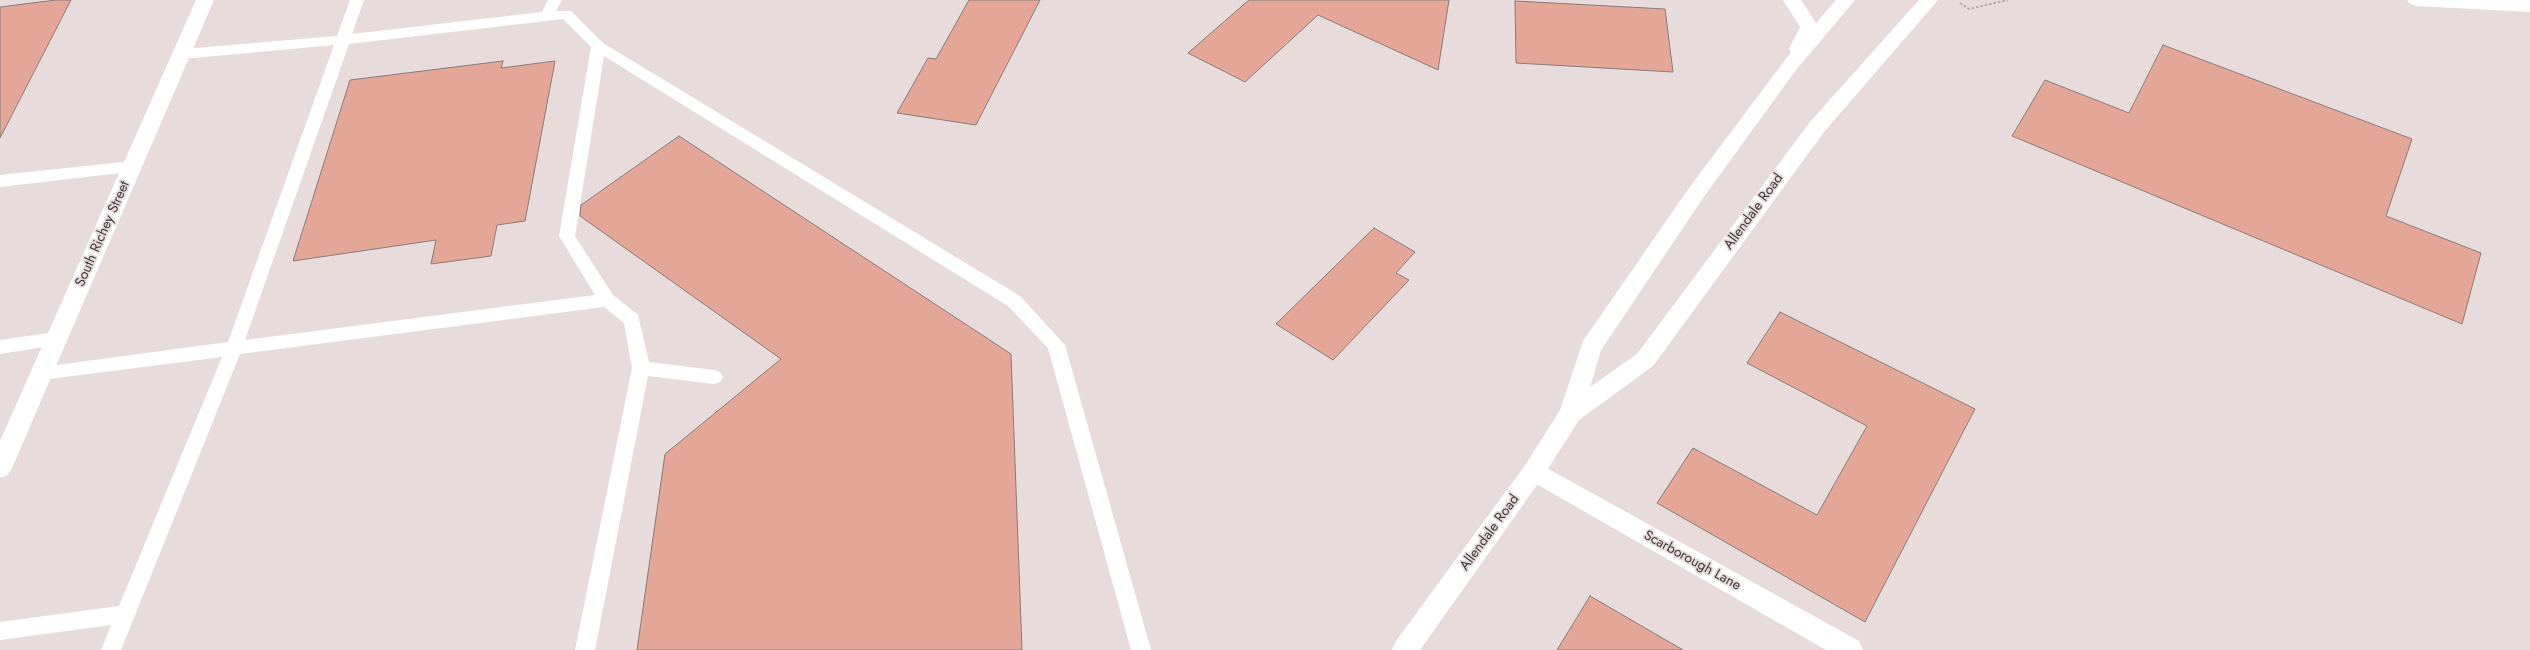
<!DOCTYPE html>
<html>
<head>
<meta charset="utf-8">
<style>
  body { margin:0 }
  canvas { display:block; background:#e7dbdc }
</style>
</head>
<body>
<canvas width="2530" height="650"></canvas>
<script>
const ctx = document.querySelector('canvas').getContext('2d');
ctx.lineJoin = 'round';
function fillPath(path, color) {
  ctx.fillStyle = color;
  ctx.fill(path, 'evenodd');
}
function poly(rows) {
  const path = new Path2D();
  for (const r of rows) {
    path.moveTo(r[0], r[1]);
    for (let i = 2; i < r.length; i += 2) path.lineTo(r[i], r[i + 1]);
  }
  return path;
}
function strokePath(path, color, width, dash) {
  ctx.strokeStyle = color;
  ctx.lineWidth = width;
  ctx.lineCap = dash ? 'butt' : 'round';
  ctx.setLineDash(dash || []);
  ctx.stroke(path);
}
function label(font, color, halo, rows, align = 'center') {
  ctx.font = font + ' Jost,sans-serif';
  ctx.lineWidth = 3.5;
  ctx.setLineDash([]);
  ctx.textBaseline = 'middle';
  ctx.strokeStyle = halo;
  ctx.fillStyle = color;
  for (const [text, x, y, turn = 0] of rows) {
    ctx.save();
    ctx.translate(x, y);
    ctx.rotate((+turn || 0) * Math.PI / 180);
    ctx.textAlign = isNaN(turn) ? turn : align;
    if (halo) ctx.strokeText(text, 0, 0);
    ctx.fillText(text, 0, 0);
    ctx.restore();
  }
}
const building = poly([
  [56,0,71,0,0,138,0,7,56,0],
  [969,0,1040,0,976,125,897,113,928,58,936,59,969,0],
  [1249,0,1449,0,1438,70,1318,15,1245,82,1188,53,1249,0],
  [1515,1,1665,9,1673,72,1516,63,1515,1],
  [2163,45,2412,139,2386,216,2481,253,2462,324,2012,136,2045,80,2129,113,2163,45],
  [503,61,501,68,555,61,525,221,497,225,491,256,431,264,436,240,293,261,350,80,503,61],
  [679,136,1011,354,1022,650,637,650,665,454,781,359,580,216,581,205,679,136],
  [1374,228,1415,252,1396,273,1409,280,1333,360,1276,324,1374,228],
  [1780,312,1975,409,1865,622,1657,503,1693,448,1817,515,1867,426,1747,363,1780,312],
  [1590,596,1683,650,1557,650,1590,596]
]);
fillPath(building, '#e4a697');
strokePath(building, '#877c7a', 1);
strokePath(poly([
  [1960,3,1969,9,2008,0]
]), '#b2a8a9', 2, [2.5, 2]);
fillPath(poly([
  [350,0,364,0,352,34,542,12,548,0,562,0,556,11,571,11,603,43,1020,296,1065,345,1151,650,1131,650,1048,348,1008,306,604,56,575,236,613,295,638,315,649,362,714,370,720,372,723,377,720,382,714,384,648,376,595,650,575,650,632,368,624,323,604,307,240,354,121,650,101,650,111,625,0,640,0,622,119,606,222,357,41,380,35,378,32,373,35,368,228,342,334,45,183,59,176,54,183,49,337,36,350,0],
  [563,19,591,47,559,236,595,295,245,340,349,44,563,19],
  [133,161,138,163,141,167,138,171,0,187,0,175,133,161],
  [56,332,62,334,65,339,62,344,0,354,0,340,56,332]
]), '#fff');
fillPath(poly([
  [1534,461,1859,641,1863,650,1826,650,1526,478,1522,471,1526,464,1534,461]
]), '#fff');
fillPath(poly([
  [196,0,214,0,12,468,8,475,0,478,0,441,196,0],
  [1783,0,1801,0,1816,23,1836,0,1855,0,1796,70,1703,198,1601,350,1590,387,1637,354,1810,122,1919,0,1938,0,1824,132,1653,366,1579,420,1542,478,1420,650,1392,650,1396,641,1526,464,1560,410,1583,341,1689,188,1791,52,1789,49,1800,27,1783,0],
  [2407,0,2530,0,2530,12,2416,6,2410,4,2407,0]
]), '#fff');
label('14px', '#3e3a3a', '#e7dbdc', [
  ["Allendale Road",1754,212,-54],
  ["South Richey Street",103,234,-66],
  ["Allendale Road",1490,533,-54],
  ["Scarborough Lane",1692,561,29]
]);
</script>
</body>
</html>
